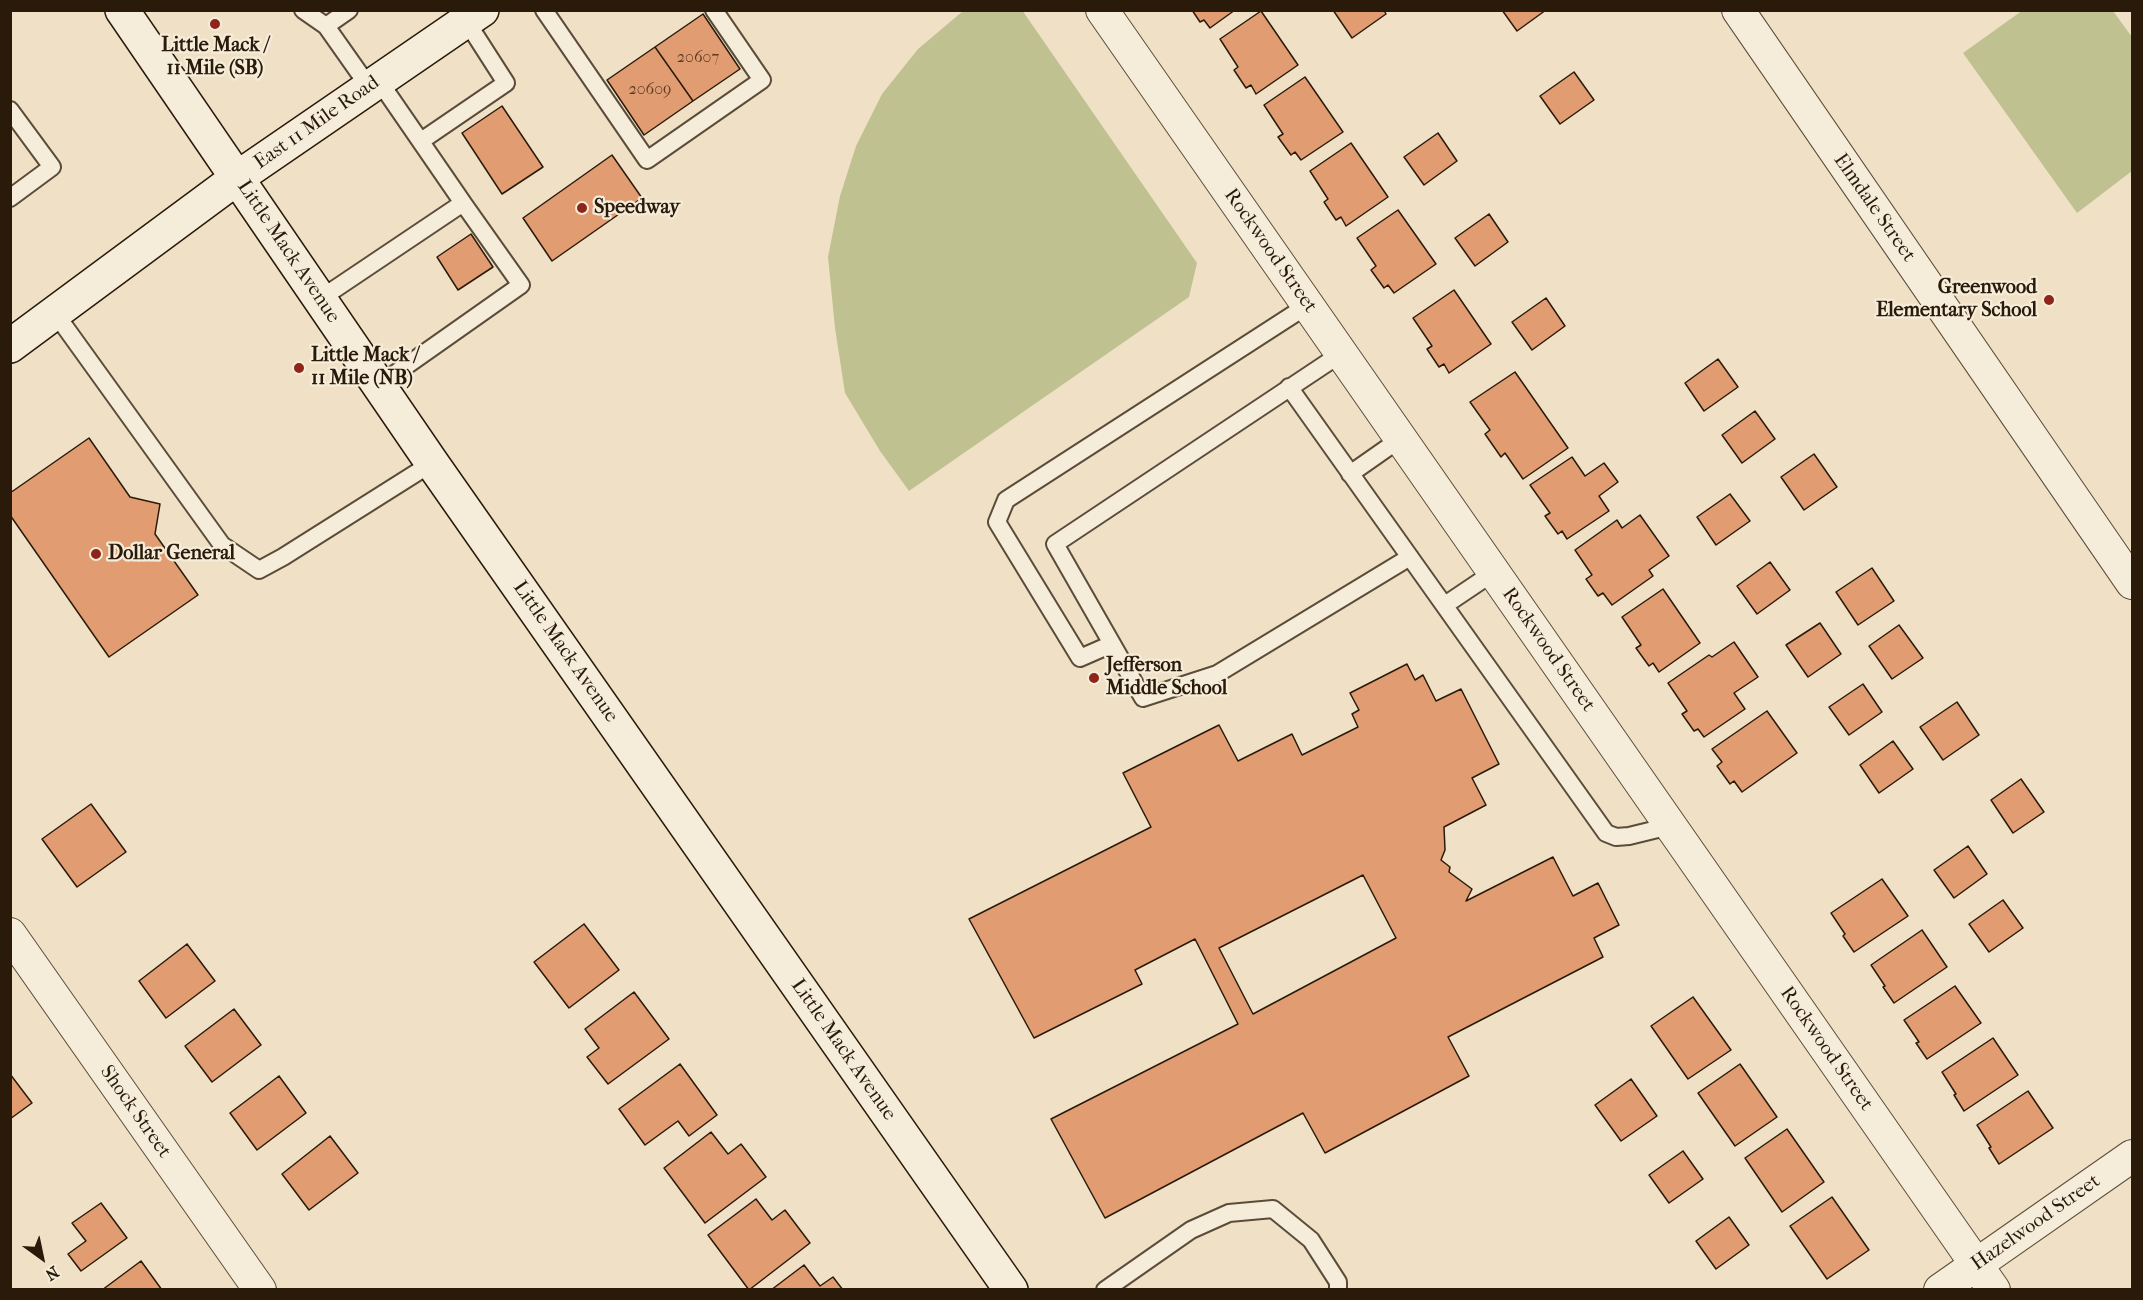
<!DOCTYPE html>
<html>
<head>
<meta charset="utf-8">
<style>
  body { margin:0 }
  #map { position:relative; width:2143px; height:1300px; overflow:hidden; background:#f0e1c6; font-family:"IM FELL French Canon",serif }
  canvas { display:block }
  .frame { position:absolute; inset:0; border:12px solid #291a0a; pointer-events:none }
  .north { position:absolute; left:12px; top:1228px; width:60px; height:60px; -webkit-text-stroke:4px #f5ecda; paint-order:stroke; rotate:147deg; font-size:16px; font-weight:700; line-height:24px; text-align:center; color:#291a0a }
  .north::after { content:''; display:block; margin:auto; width:21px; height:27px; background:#291a0a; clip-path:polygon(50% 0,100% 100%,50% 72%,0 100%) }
</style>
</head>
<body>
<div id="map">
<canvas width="2143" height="1300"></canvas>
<div class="frame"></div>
<div class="north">N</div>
</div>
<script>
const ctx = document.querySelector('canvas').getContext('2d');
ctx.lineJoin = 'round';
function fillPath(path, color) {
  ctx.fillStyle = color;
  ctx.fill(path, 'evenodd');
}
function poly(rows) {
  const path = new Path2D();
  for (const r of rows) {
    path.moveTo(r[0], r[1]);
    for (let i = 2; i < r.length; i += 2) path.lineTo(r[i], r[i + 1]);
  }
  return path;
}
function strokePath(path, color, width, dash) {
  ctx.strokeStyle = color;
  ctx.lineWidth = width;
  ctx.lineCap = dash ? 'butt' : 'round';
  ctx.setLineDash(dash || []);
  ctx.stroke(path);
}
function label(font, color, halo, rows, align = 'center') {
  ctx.font = font + ' "IM FELL French Canon",serif';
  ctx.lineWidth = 4.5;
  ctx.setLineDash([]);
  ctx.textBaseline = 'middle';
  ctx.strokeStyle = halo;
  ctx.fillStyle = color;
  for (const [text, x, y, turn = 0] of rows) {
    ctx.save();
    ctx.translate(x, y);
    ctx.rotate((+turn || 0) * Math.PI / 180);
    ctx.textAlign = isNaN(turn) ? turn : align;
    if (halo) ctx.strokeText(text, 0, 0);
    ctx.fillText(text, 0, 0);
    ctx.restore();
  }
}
fillPath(poly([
  [1022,10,1197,263,1189,297,909,491,880,451,845,393,835,328,828,257,840,196,856,146,882,94,918,49,963,11],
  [2023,10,2113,11,2132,37,2132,171,2077,213,1963,53]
]), '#c0c191');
const building = poly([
  [1192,10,1235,10,1210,28,1204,20,1200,22,1192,10],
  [1333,10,1384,10,1386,14,1352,38,1333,10],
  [1502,10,1546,10,1517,31,1502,10],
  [1261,11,1298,65,1256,94,1251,85,1246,88,1234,70,1238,67,1220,39,1261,11],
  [703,14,740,69,693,101,655,47,703,14],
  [655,47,693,101,644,135,607,80,655,47],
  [1574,72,1594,100,1560,124,1540,96,1574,72],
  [1305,77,1343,132,1301,160,1295,152,1291,155,1278,137,1283,134,1264,105,1305,77],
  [502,106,543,167,502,194,462,133,502,106],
  [1438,133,1457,161,1424,185,1404,157,1438,133],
  [1351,143,1388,197,1346,226,1341,217,1336,220,1324,202,1328,199,1310,171,1351,143],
  [612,155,642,198,552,261,523,218,612,155],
  [1398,210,1436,264,1394,293,1388,285,1384,288,1371,270,1376,266,1357,238,1398,210],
  [1489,214,1508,242,1475,266,1455,238,1489,214],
  [471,234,493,267,458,290,437,257,471,234],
  [1454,290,1491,344,1449,373,1444,364,1439,367,1427,349,1432,346,1413,318,1454,290],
  [1546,298,1565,326,1532,350,1512,322,1546,298],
  [1718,359,1738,387,1704,411,1685,383,1718,359],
  [1515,372,1568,448,1523,479,1505,453,1501,457,1485,434,1490,430,1470,402,1515,372],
  [1755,411,1775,439,1742,463,1722,435,1755,411],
  [89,438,130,497,160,504,155,534,198,595,109,657,10,515,10,493,89,438],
  [1814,454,1837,487,1804,510,1781,477,1814,454],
  [1572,457,1585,476,1604,463,1618,482,1599,496,1609,511,1567,539,1562,531,1558,534,1545,516,1550,513,1530,485,1572,457],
  [1730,494,1750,521,1716,545,1697,517,1730,494],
  [1640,515,1669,556,1649,570,1653,576,1612,605,1603,593,1598,596,1586,579,1592,575,1575,550,1617,520,1622,528,1640,515],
  [1770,562,1790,590,1757,614,1737,586,1770,562],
  [1872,568,1894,601,1858,625,1836,592,1872,568],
  [1663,589,1700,643,1659,672,1653,663,1649,666,1636,648,1641,645,1622,617,1663,589],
  [1820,623,1841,654,1808,677,1786,645,1820,623],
  [1899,625,1923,658,1892,679,1869,646,1899,625],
  [1734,642,1758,677,1734,693,1745,709,1704,737,1698,729,1694,731,1682,714,1687,711,1668,683,1709,655,1712,657,1734,642],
  [1407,664,1415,680,1423,675,1436,701,1461,689,1499,764,1472,778,1486,805,1444,827,1445,850,1441,860,1450,867,1449,872,1472,889,1466,901,1553,857,1573,896,1598,883,1619,925,1594,938,1603,957,1448,1037,1469,1076,1325,1153,1303,1113,1105,1218,1051,1119,1238,1024,1195,939,1135,970,1142,984,1034,1038,969,919,1151,827,1123,773,1219,725,1238,761,1292,734,1302,755,1358,727,1352,714,1359,710,1350,693,1407,664],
  [1363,875,1396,938,1253,1014,1219,948,1363,875],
  [1863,684,1882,712,1849,735,1829,707,1863,684],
  [1957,702,1979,735,1943,760,1920,727,1957,702],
  [1767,711,1797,753,1742,792,1734,781,1730,784,1717,766,1722,762,1712,749,1767,711],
  [1893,741,1913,769,1879,793,1860,765,1893,741],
  [2021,779,2044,812,2013,833,1991,800,2021,779],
  [91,804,126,852,77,887,42,839,91,804],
  [1968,846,1987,874,1954,898,1934,870,1968,846],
  [1882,879,1908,916,1854,952,1843,936,1845,934,1831,913,1882,879],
  [2003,900,2023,928,1989,952,1969,924,2003,900],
  [584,924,619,970,569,1008,534,962,584,924],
  [1922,930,1947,967,1894,1003,1883,987,1885,986,1871,965,1922,930],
  [187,944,215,981,166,1018,139,981,187,944],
  [1955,986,1981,1023,1927,1059,1916,1043,1919,1042,1904,1020,1955,986],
  [634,992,669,1039,608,1084,587,1057,599,1048,585,1029,634,992],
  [1693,997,1731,1050,1688,1079,1651,1026,1693,997],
  [234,1009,261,1045,212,1082,185,1046,234,1009],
  [1993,1038,2018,1075,1964,1111,1954,1095,1956,1094,1942,1072,1993,1038],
  [680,1064,717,1115,689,1136,678,1121,645,1145,619,1109,680,1064],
  [1740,1064,1777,1117,1735,1146,1698,1093,1740,1064],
  [10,1074,32,1103,10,1119,10,1074],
  [279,1076,306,1113,257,1150,230,1113,279,1076],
  [1631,1079,1657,1116,1621,1141,1595,1105,1631,1079],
  [2028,1091,2053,1128,1999,1164,1989,1148,1991,1147,1977,1125,2028,1091],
  [1787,1129,1824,1182,1782,1212,1745,1158,1787,1129],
  [711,1132,728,1154,741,1144,766,1177,705,1223,664,1168,711,1132],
  [330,1136,358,1173,309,1210,282,1174,330,1136],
  [1683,1151,1703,1179,1669,1203,1649,1175,1683,1151],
  [1832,1197,1869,1250,1827,1279,1790,1226,1832,1197],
  [756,1199,772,1220,785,1210,810,1243,749,1290,708,1235,756,1199],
  [101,1203,127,1238,81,1271,68,1254,86,1241,72,1223,101,1203],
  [1729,1217,1749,1245,1716,1269,1696,1241,1729,1217],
  [141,1261,162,1290,102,1290,141,1261],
  [804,1265,820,1286,833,1277,843,1290,771,1290,804,1265]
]);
fillPath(building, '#e19c72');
strokePath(building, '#291a0a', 1.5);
const lane = poly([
  [303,10,326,26,369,87],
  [544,10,647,160,762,80,714,10],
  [326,26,349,10],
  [379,81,463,203],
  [10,110,52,167,10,198],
  [421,141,506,83,463,16],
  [320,299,463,203,521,285,379,385],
  [55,313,222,545,259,570,283,557,432,463],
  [1342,353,1055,544,1143,698,1217,674,1410,557],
  [1289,387,1606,833,1616,837,1629,836,1670,826],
  [1350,474,1400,439],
  [1445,605,1494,572],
  [1112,644,1080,658,997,522,1006,500,1308,305],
  [1105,1290,1191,1230,1229,1213,1273,1209,1311,1240,1338,1282,1338,1290]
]);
const street = poly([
  [1102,10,1994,1290],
  [1738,10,2132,583],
  [10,934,260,1290],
  [1940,1290,2132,1156]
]);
const secondary = poly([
  [122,10,432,463,1011,1290],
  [10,346,237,178,482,10]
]);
strokePath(lane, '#5b4c39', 20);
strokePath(street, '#5b4c39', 34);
strokePath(secondary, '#291a0a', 36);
strokePath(lane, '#f5ecda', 16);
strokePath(street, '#f5ecda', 32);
strokePath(secondary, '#f5ecda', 33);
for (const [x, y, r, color] of [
  [215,24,6,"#8f2418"],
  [582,208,6,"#8f2418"],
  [2049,300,6,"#8f2418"],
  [299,368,6,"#8f2418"],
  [96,554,6,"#8f2418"],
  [1094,678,6,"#8f2418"]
]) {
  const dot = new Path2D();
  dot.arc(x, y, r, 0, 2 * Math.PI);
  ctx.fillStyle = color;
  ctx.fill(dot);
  strokePath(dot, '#f5ecda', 2);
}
label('16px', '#573a24', null, [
  ["20607",698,58],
  ["20609",650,90]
]);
label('bold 20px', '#291a0a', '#f5ecda', [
  ["Little Mack /",215,46,"center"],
  ["11 Mile (SB)",215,69,"center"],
  ["Speedway",594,208],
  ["Greenwood",2037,288,"right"],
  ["Elementary School",2037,311,"right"],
  ["Little Mack /",311,356],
  ["11 Mile (NB)",311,379],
  ["Dollar General",108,554],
  ["Jefferson",1106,666],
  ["Middle School",1106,689]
], 'left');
label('20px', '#291a0a', '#f5ecda', [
  ["East 11 Mile Road",317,123,-35],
  ["Elmdale Street",1874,208,55],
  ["Rockwood Street",1270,251,55],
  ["Little Mack Avenue",288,252,56],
  ["Rockwood Street",1548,650,55],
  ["Little Mack Avenue",565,652,55],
  ["Rockwood Street",1826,1049,55],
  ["Little Mack Avenue",843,1050,55],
  ["Shock Street",135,1112,55],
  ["Hazelwood Street",2036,1223,-35]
]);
</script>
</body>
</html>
